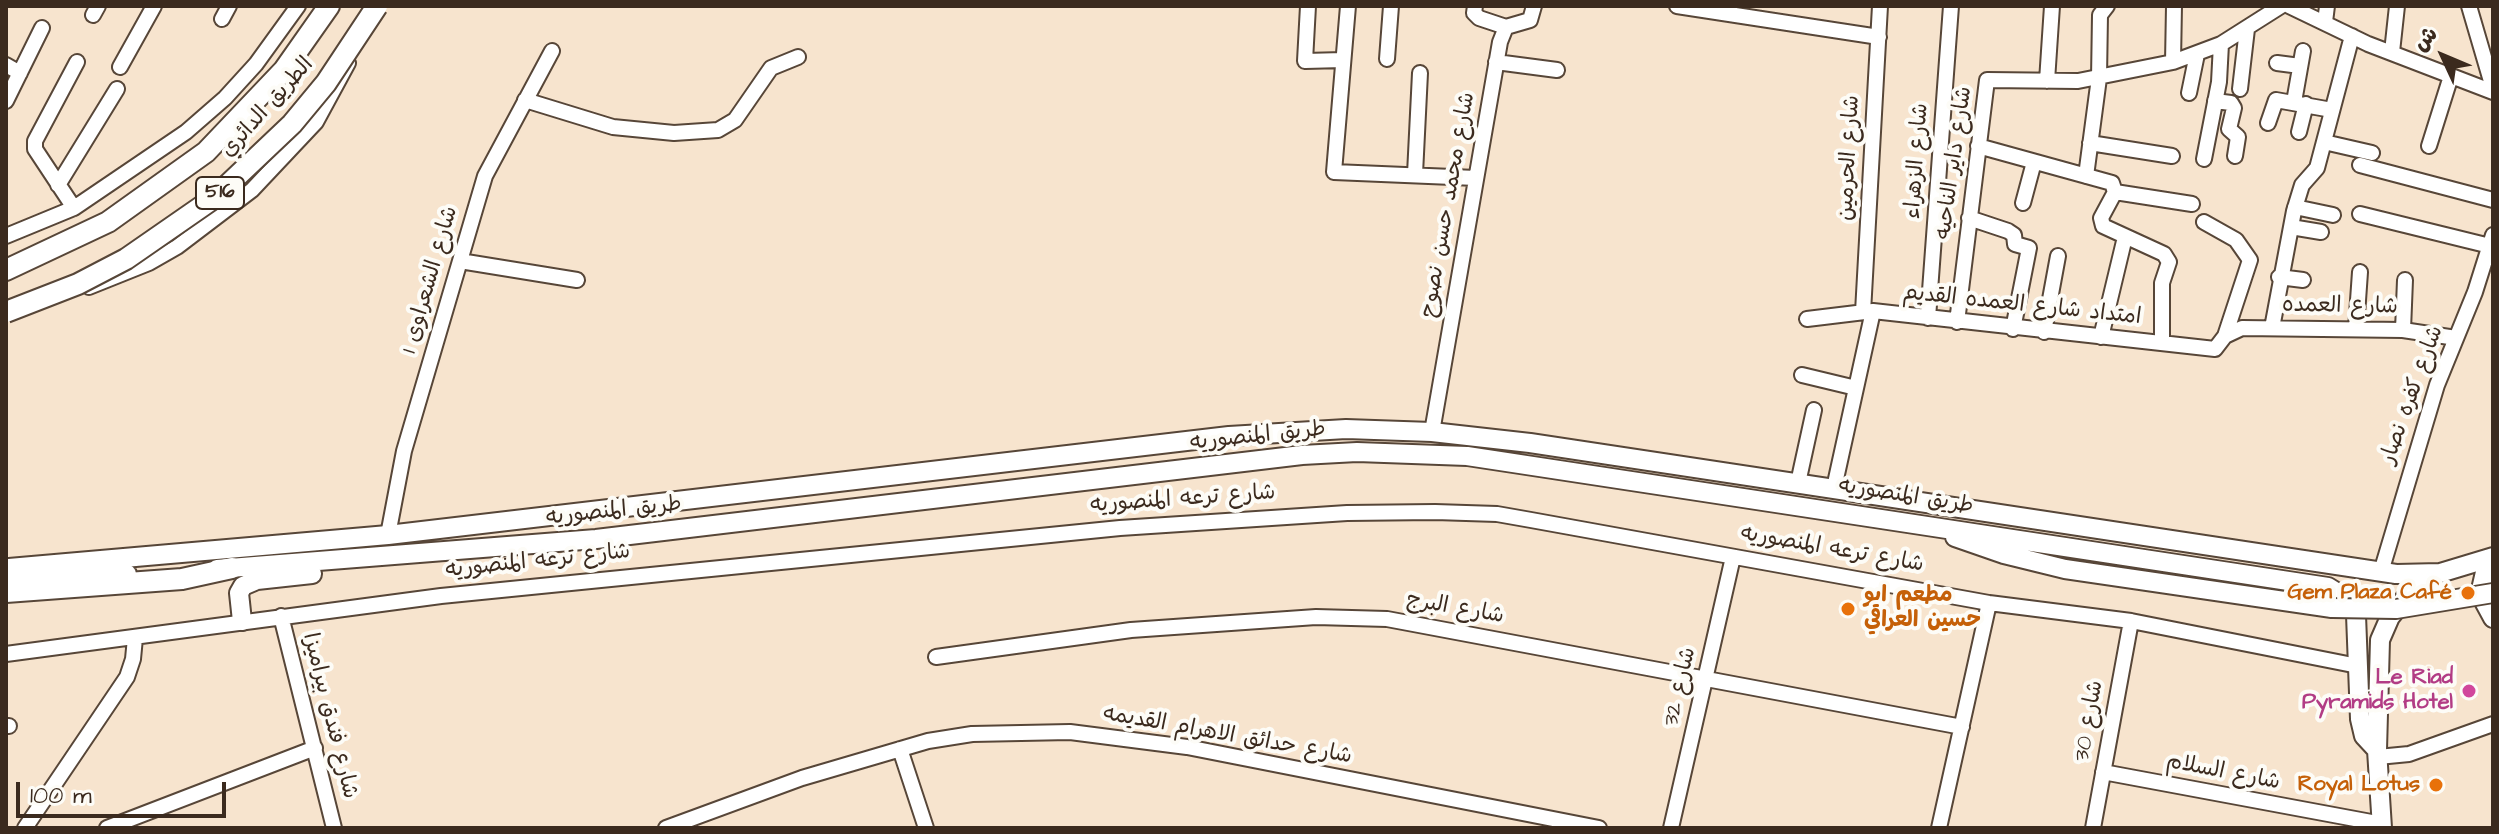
<!DOCTYPE html>
<html>
<head>
<meta charset="utf-8">
<style>
  body { margin:0 }
  #map { position:relative; width:2499px; height:834px; overflow:hidden; background:#f7e4ce; font-family:"Architects Daughter","Playpen Sans Arabic",sans-serif }
  canvas { display:block }
  .frame { position:absolute; inset:0; border:8px solid #3b2a1e; pointer-events:none }
  .north { position:absolute; left:2403px; top:16px; width:80px; height:80px; -webkit-text-stroke:6px #fdfcf7; paint-order:stroke; rotate:314deg; font-size:22px; font-weight:700; line-height:32px; text-align:center; color:#3b2a1e }
  .north::after { content:''; display:block; margin:auto; width:28px; height:36px; background:#3b2a1e; clip-path:polygon(50% 0,100% 100%,50% 72%,0 100%) }
  .scale { position:absolute; left:16px; top:782px; width:210px; height:36px; box-sizing:border-box; border:4px solid #3b2a1e; border-top:0; padding-left:10px; font-size:24px; line-height:28px; white-space:nowrap; color:#3b2a1e; -webkit-text-stroke:6px #fdfcf7; paint-order:stroke }
</style>
</head>
<body>
<div id="map">
<canvas width="2499" height="834"></canvas>
<div class="frame"></div>
<div class="north">ش</div>
<div class="scale">100 m</div>
</div>
<script>
const ctx = document.querySelector('canvas').getContext('2d');
ctx.lineJoin = 'round';
function poly(rows) {
  const path = new Path2D();
  for (const r of rows) {
    path.moveTo(r[0], r[1]);
    for (let i = 2; i < r.length; i += 2) path.lineTo(r[i], r[i + 1]);
  }
  return path;
}
function strokePath(path, color, width, dash) {
  ctx.strokeStyle = color;
  ctx.lineWidth = width;
  ctx.lineCap = dash ? 'butt' : 'round';
  ctx.setLineDash(dash || []);
  ctx.stroke(path);
}
function label(font, color, halo, rows, align = 'center') {
  ctx.font = font + ' "Architects Daughter","Playpen Sans Arabic",sans-serif';
  ctx.lineWidth = 8;
  ctx.setLineDash([]);
  ctx.textBaseline = 'middle';
  ctx.strokeStyle = halo;
  ctx.fillStyle = color;
  for (const [text, x, y, turn = 0] of rows) {
    ctx.save();
    ctx.translate(x, y);
    ctx.rotate((+turn || 0) * Math.PI / 180);
    ctx.textAlign = isNaN(turn) ? turn : align;
    if (halo) ctx.strokeText(text, 0, 0);
    ctx.fillText(text, 0, 0);
    ctx.restore();
  }
}
const minor = poly([
  [1308,6,1305,61,1343,60],
  [1348,6,1334,172,1476,178],
  [1475,6,1474,13,1479,18,1506,27],
  [1677,6,1879,37],
  [2289,6,2368,44,2493,92],
  [2469,6,2493,88],
  [93,15,98,6],
  [222,19,229,6],
  [2325,22,2327,6],
  [2392,52,2397,6],
  [1387,59,1391,6],
  [1496,62,1557,70],
  [2173,62,2174,6],
  [2277,63,2300,66],
  [6,65,20,73],
  [120,67,154,6],
  [2047,81,2052,6],
  [2240,89,2247,29],
  [2189,93,2197,54],
  [525,100,613,127,674,133,718,130,735,120,771,68,798,57],
  [6,101,42,28],
  [2215,101,2231,103,2234,108,2229,129,2238,137,2235,156],
  [2294,102,2303,51],
  [2268,123,2276,100,2332,110],
  [2299,132,2306,104],
  [2324,142,2372,153],
  [2090,143,2172,156],
  [1978,146,2112,183,2115,192,2101,218,2103,226,2164,254,2169,262,2162,283,2162,343],
  [2429,146,2451,76],
  [2204,159,2219,82,2221,44],
  [2360,165,2493,200],
  [1415,174,1420,73],
  [2086,176,2099,78,2100,15,2107,6],
  [58,185,117,89],
  [2115,192,2192,204],
  [2023,203,2034,162],
  [2295,207,2333,215],
  [74,208,35,149,35,141,77,62],
  [2360,214,2490,246],
  [1969,218,2008,231,2014,235,2015,244,2029,248,2013,329],
  [2291,227,2321,232],
  [6,236,74,208,186,132,225,98,256,64,298,6],
  [460,261,577,280],
  [2279,277,2303,280],
  [89,287,149,263,177,247,252,190,316,122,348,63],
  [1863,312,1880,6],
  [1928,318,1951,6],
  [1807,319,1873,311,2215,349,2225,336,2250,260,2236,240,2204,222],
  [1957,322,1987,80,2078,81,2173,62,2221,44,2281,6],
  [2272,328,2294,211,2302,185,2317,168,2352,36],
  [2356,329,2360,272],
  [2403,330,2405,280],
  [2044,332,2058,256],
  [2225,336,2242,328,2403,330,2456,338],
  [2101,337,2125,237],
  [1802,375,1856,388],
  [1432,432,1500,42,1506,27,1530,20,1534,6],
  [1798,483,1814,410],
  [1834,488,1873,311],
  [388,535,404,451,485,176,552,51],
  [2381,572,2437,385,2475,292,2493,235],
  [281,616,334,828],
  [6,654,441,596,1120,528,1347,513,1435,512,1497,514,1531,520,1989,603,2131,621,2358,666],
  [936,657,1131,630,1316,617,1387,619,1962,727],
  [6,726,9,726],
  [900,749,926,828],
  [2378,757,2409,754,2493,724],
  [2103,772,2382,824],
  [25,828,127,677,133,659,135,638],
  [107,828,315,748],
  [666,828,802,778,928,741,972,734,1070,732,1187,747,1599,828],
  [1671,828,1733,557],
  [1939,828,1989,603],
  [2093,828,2131,621]
]);
const major = poly([
  [1955,537,2004,554,2065,569,2332,608],
  [2488,559,2480,594,2493,618],
  [9,568,388,535,1229,436,1346,429,1432,432,1530,443,2396,574,2440,573,2493,557],
  [217,569,596,539,1302,455,1357,452,1467,456,2328,587,2349,600,2356,615,2360,719,2364,736,2377,750],
  [6,580,127,574],
  [242,621,239,593,243,586,257,580,312,574],
  [2382,828,2377,750,2380,640,2390,617,2424,575]
]);
const highway = poly([
  [6,270,108,222,206,152,284,70,329,6],
  [6,592,182,579,232,568]
]);
strokePath(minor, '#574638', 18);
strokePath(major, '#574638', 22);
strokePath(highway, '#574638', 24);
strokePath(minor, '#fff', 14);
strokePath(major, '#fff', 18);
strokePath(highway, '#fff', 20);
const majorBridge = poly([
  [2332,608,2396,609,2493,593]
]);
const highwayBridge = poly([
  [6,312,78,284,126,259,214,198,292,124,326,83,377,6]
]);
strokePath(majorBridge, '#574638', 22, []);
strokePath(highwayBridge, '#574638', 24, []);
strokePath(majorBridge, '#fff', 18);
strokePath(highwayBridge, '#fff', 20);
for (const [x, y, r, color] of [
  [2468,593,8,"#e8710a"],
  [1848,609,8,"#e8710a"],
  [2469,691,8,"#d1479c"],
  [2436,785,8,"#e8710a"]
]) {
  const dot = new Path2D();
  dot.arc(x, y, r, 0, 2 * Math.PI);
  ctx.fillStyle = color;
  ctx.fill(dot);
  strokePath(dot, '#fdfcf7', 3);
}
for (const [x, y, w] of [
  [220,193,48]
]) {
  const box = new Path2D();
  box.roundRect(x - w / 2, y - 16, w, 32, 6);
  ctx.fillStyle = '#fdfcf7';
  ctx.fill(box);
  strokePath(box, '#3b2a1e', 2);
}
label('bold 20px', '#3b2a1e', null, [
  ["516",220,193]
]);
label('22px', '#3b2a1e', '#fdfcf7', [
  ["الطريق الدائري",268,108,-48],
  ["شارع الحرمين",1850,158,-87],
  ["شارع الزهراء",1918,161,-86],
  ["شارع داير الناحيه",1955,163,-82],
  ["شارع محمد حسن نصوح",1449,205,-80],
  ["شارع الشعراوى 1",431,280,-74],
  ["امتداد شارع العمده القديم",2022,306,6],
  ["شارع العمده",2340,307,1],
  ["شارع كفره نصار",2413,395,-70],
  ["طريق المنصوريه",1258,437,-6],
  ["طريق المنصوريه",1906,497,9],
  ["شارع ترعه المنصوريه",1183,500,-4],
  ["طريق المنصوريه",614,512,-6],
  ["شارع ترعه المنصوريه",1832,550,10],
  ["شارع ترعه المنصوريه",538,562,-6],
  ["شارع البرج",1455,609,10],
  ["شارع 32",1681,687,-77],
  ["شارع فندق بيراميزا",329,716,76],
  ["شارع 30",2090,721,-80],
  ["شارع حدائق الاهرام القديمه",1227,736,10],
  ["شارع السلام",2223,773,11]
]);
label('bold 22px', '#c56008', '#fdfcf7', [
  ["Gem Plaza Café",2452,593],
  ["مطعم ابو",1864,596,"left"],
  ["حسين العراقي",1864,621,"left"],
  ["Royal Lotus",2420,785]
], 'right');
label('bold 22px', '#b23c85', '#fdfcf7', [
  ["Le Riad",2453,678],
  ["Pyramids Hotel",2453,703]
], 'right');
</script>
</body>
</html>
